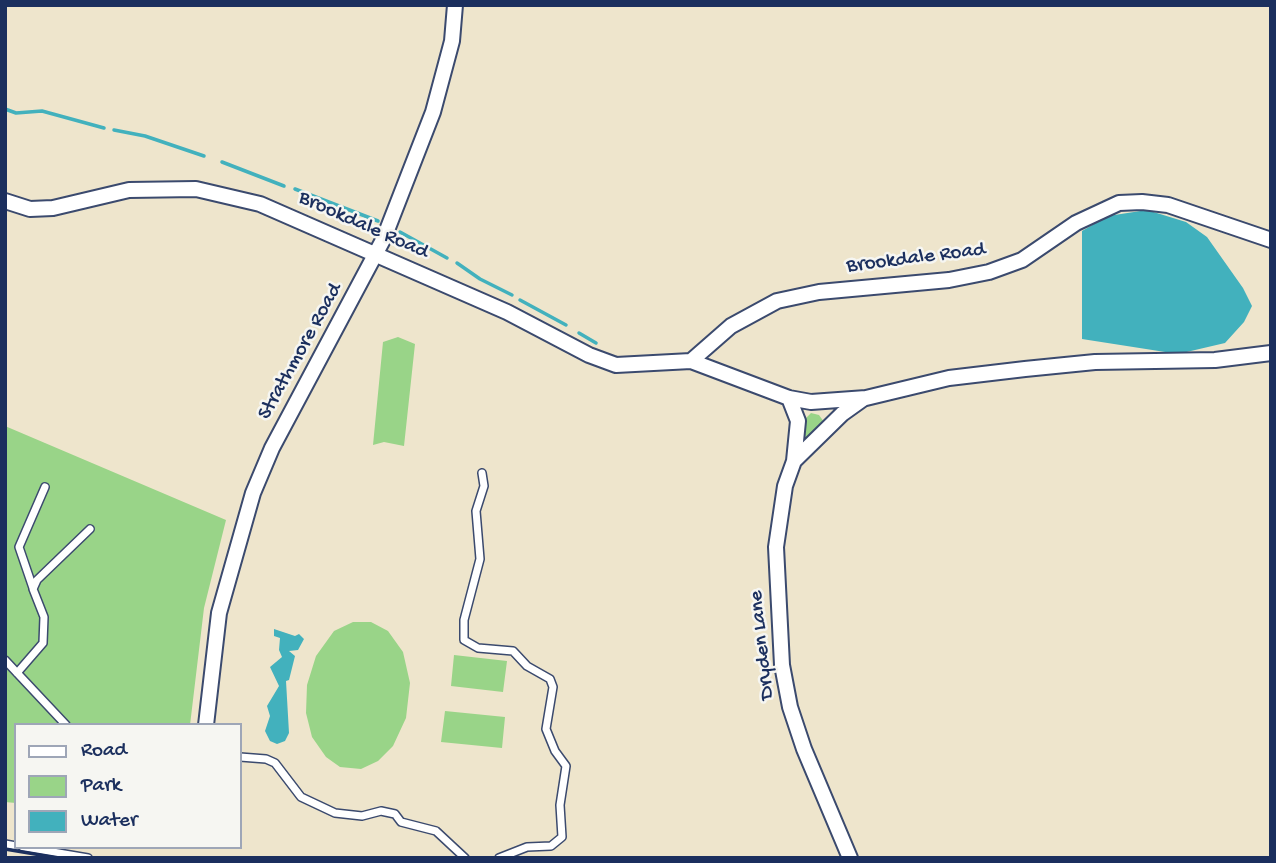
<!DOCTYPE html>
<html>
<head>
<meta charset="utf-8">
<style>
  body { margin:0 }
  #map { position:relative; width:1276px; height:863px; overflow:hidden; background:#eee5cc; font-family:"Gochi Hand",sans-serif }
  canvas { display:block }
  .frame { position:absolute; inset:0; border:7px solid #1b2f5e; pointer-events:none }
  .legend { position:absolute; left:14px; top:723px; width:228px; height:126px; box-sizing:border-box; background:#f6f6f2; border:2px solid #9ea6b7; margin:0; padding:9px 12px; list-style:none; font-size:21px; color:#1b2f5e }
  .legend li { display:flex; align-items:center; gap:14px; height:35px }
  .legend b { width:35px; border:2px solid #9ea6b7 }
</style>
</head>
<body>
<div id="map">
<canvas width="1276" height="863"></canvas>
<div class="frame"></div>
<ul class="legend">
<li><b style="height:9px;background:#fff"></b>Road</li>
<li><b style="height:19px;background:#99d488"></b>Park</li>
<li><b style="height:19px;background:#42b1bd"></b>Water</li>
</ul>
</div>
<script>
const ctx = document.querySelector('canvas').getContext('2d');
ctx.lineJoin = 'round';
function fillPath(path, color) {
  ctx.fillStyle = color;
  ctx.fill(path, 'evenodd');
}
function poly(rows) {
  const path = new Path2D();
  for (const r of rows) {
    path.moveTo(r[0], r[1]);
    for (let i = 2; i < r.length; i += 2) path.lineTo(r[i], r[i + 1]);
  }
  return path;
}
function strokePath(path, color, width, dash) {
  ctx.strokeStyle = color;
  ctx.lineWidth = width;
  ctx.lineCap = dash ? 'butt' : 'round';
  ctx.setLineDash(dash || []);
  ctx.stroke(path);
}
function label(font, color, halo, rows, align = 'center') {
  ctx.font = font + ' "Gochi Hand",sans-serif';
  ctx.lineWidth = 5;
  ctx.setLineDash([]);
  ctx.textBaseline = 'middle';
  ctx.strokeStyle = halo;
  ctx.fillStyle = color;
  for (const [text, x, y, turn = 0] of rows) {
    ctx.save();
    ctx.translate(x, y);
    ctx.rotate((+turn || 0) * Math.PI / 180);
    ctx.textAlign = isNaN(turn) ? turn : align;
    if (halo) ctx.strokeText(text, 0, 0);
    ctx.fillText(text, 0, 0);
    ctx.restore();
  }
}
fillPath(poly([
  [398,337,415,344,404,446,384,442,373,445,383,342],
  [811,413,819,415,824,422,804,443,804,420],
  [5,426,226,520,204,608,190,725,16,725,16,803,5,802],
  [353,622,371,622,388,631,403,652,410,683,406,718,393,746,378,761,361,769,340,767,326,757,312,737,306,713,307,685,316,656,334,631],
  [454,655,507,661,503,692,451,686],
  [445,711,505,717,502,748,441,742]
]), '#99d488');
fillPath(poly([
  [1147,210,1186,222,1207,237,1243,288,1252,306,1244,322,1225,343,1178,354,1082,339,1082,231,1108,216],
  [274,629,295,636,299,634,304,639,298,650,289,651,295,656,289,680,286,681,289,733,285,741,277,744,270,741,265,731,270,716,267,706,279,686,270,667,282,657,279,650,280,638,274,636]
]), '#42b1bd');
strokePath(poly([
  [5,109,16,113,42,111,104,128],
  [114,130,145,136,204,156],
  [222,162,284,186],
  [295,189,378,221],
  [400,232,447,258],
  [457,263,480,279,512,295],
  [520,300,566,325],
  [579,333,596,343]
]), '#42b1bd', 3.5);
const service = poly([
  [482,473,484,486,476,511,480,559,464,620,464,640,478,648,513,651,527,666,550,679,553,687,546,729,555,751,566,766,560,805,562,837,551,846,527,847,499,858],
  [33,588,19,547,45,487],
  [5,660,66,725],
  [17,673,43,643,44,617,33,589,37,580,90,529],
  [240,757,266,759,275,763,301,797,335,813,362,816,381,811,395,814,401,822,436,831,465,858],
  [5,844,16,846],
  [23,847,88,858]
]);
const minor = poly([
  [5,201,30,209,53,208,129,190,196,189,260,204,507,312,589,355,616,365,691,361,789,398,811,402,866,398,949,378,1025,369,1095,362,1215,360,1271,353],
  [691,361,731,326,777,301,819,292,949,280,989,272,1022,260,1076,223,1119,203,1142,202,1168,205,1271,240],
  [789,398,798,421,794,461,785,486,776,547,782,665,790,707,804,749,850,858],
  [795,460,842,414,863,399],
  [206,725,219,613,253,493,272,448,384,238,433,112,452,41,455,5]
]);
strokePath(service, '#3b4a6e', 10);
strokePath(minor, '#3b4a6e', 18);
strokePath(service, '#fff', 7);
strokePath(minor, '#fff', 14);
strokePath(poly([
  [5,849,59,858]
]), '#1b2f5e', 3.5);
label('21px', '#1b2f5e', '#f6f6f2', [
  ["Brookdale Road",363,226,24],
  ["Brookdale Road",916,259,-7],
  ["Strathmore Road",301,352,-61],
  ["Dryden Lane",763,645,-96]
]);
</script>
</body>
</html>
